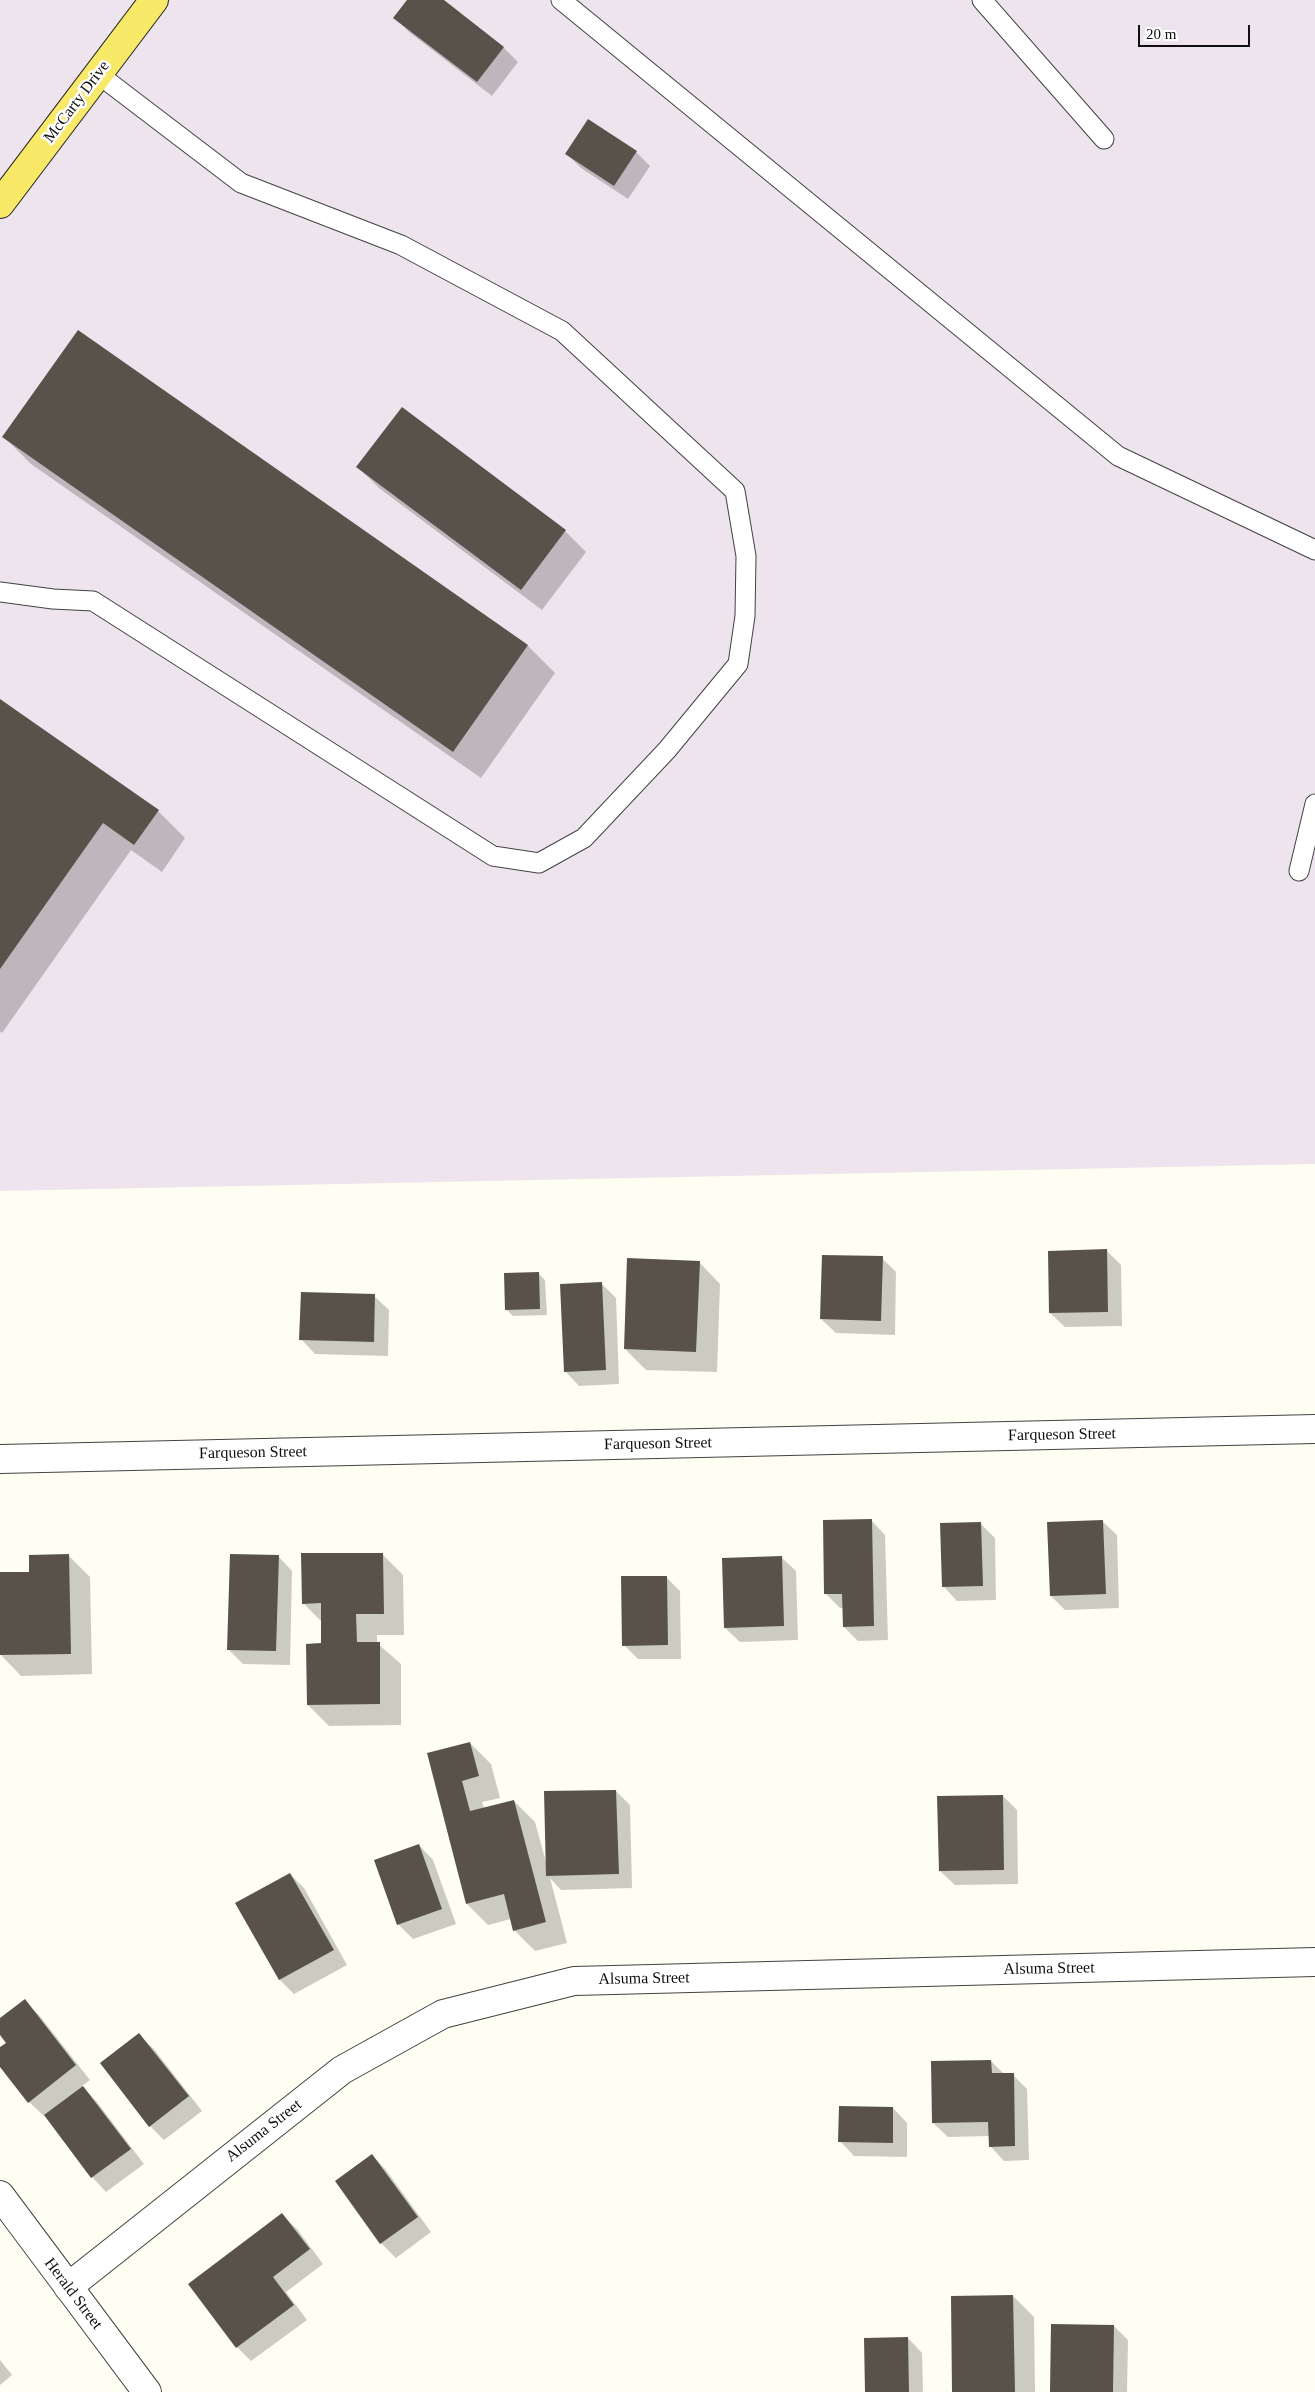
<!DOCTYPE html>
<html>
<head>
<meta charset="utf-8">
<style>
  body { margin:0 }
  #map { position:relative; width:1315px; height:2392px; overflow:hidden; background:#fffef2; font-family:Georgia,serif }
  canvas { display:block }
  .scale { position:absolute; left:1138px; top:25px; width:112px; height:22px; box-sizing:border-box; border:2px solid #0f0f0f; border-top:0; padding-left:6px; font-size:15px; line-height:18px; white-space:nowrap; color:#0f0f0f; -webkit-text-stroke:4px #fff; paint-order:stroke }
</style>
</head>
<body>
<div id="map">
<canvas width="1315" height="2392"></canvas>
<div class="scale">20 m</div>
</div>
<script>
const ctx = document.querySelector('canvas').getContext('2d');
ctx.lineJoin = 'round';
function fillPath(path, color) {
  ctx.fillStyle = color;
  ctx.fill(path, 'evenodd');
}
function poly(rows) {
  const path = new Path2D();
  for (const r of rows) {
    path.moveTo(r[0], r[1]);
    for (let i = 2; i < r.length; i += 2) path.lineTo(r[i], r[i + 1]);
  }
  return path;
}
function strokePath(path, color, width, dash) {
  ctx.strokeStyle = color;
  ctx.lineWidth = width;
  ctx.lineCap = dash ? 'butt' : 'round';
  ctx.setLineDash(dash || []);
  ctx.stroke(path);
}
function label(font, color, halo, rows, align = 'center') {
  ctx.font = font + ' Georgia,serif';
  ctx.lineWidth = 5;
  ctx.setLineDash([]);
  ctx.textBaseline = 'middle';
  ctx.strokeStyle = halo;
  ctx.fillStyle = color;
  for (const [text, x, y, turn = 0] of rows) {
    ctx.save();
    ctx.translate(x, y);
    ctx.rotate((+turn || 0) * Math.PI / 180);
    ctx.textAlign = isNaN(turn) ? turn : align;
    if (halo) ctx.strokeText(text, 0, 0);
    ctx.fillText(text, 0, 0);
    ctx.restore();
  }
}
fillPath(poly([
  [0,0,1315,0,1315,1164,0,1191]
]), '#eee4ed');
fillPath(poly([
  [409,0,442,0,504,48,518,62,492,96,409,32,395,17],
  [636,152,650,166,628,199,581,168,566,153],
  [78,332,528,646,555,673,481,778,31,464,4,437],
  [358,467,565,531,586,552,542,610,379,488],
  [0,701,158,811,185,838,162,872,131,850,2,1033,0,1031],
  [1107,1251,1121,1265,1122,1326,1065,1327,1050,1313],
  [882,1258,896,1272,895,1335,836,1333,821,1319],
  [699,1262,720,1284,717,1372,646,1370,625,1349],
  [538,1273,545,1280,547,1315,513,1316,506,1309],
  [602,1284,616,1298,619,1384,579,1386,565,1371],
  [374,1296,389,1310,388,1356,315,1354,301,1339],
  [871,1520,885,1535,888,1640,858,1641,844,1627,844,1608,840,1608,826,1594],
  [1102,1521,1117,1535,1119,1608,1065,1610,1051,1596],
  [980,1523,995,1538,996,1600,957,1601,943,1586],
  [382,1554,403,1575,404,1635,377,1635,377,1643,401,1664,401,1725,329,1726,308,1705,322,1644,322,1622,303,1603],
  [69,1556,90,1577,92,1674,21,1676,0,1654,0,1574,31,1573],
  [278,1556,292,1571,290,1665,243,1664,228,1649],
  [781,1557,796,1571,798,1640,740,1642,725,1628],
  [666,1577,680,1591,681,1659,638,1659,624,1645],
  [470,1743,491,1764,500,1798,482,1802,484,1808,514,1801,535,1822,546,1862,616,1791,630,1805,632,1888,561,1890,550,1878,567,1943,535,1951,514,1930,511,1919,488,1925,467,1904,428,1754],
  [1003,1796,1017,1810,1018,1884,955,1885,940,1871],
  [419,1845,433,1860,456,1924,413,1939,398,1924],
  [290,1874,304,1888,347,1965,294,1994,280,1980,237,1904],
  [24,2001,39,2015,90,2080,82,2086,97,2102,144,2164,106,2192,92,2177,45,2115,44,2116,29,2102,0,2065,0,2049,8,2043,0,2033,0,2020],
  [139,2035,154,2049,202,2111,164,2140,150,2126,101,2064],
  [991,2061,1005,2075,1013,2075,1027,2089,1029,2160,1004,2161,990,2146,990,2136,948,2137,933,2123],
  [893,2108,907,2123,907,2157,854,2156,840,2141],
  [372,2155,386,2170,431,2232,396,2258,381,2243,336,2181],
  [282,2215,297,2229,323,2264,286,2292,307,2320,251,2361,237,2347],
  [1013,2296,1034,2317,1035,2392,954,2392],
  [1114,2326,1128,2340,1127,2392,1051,2392],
  [908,2338,922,2353,923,2392,867,2392],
  [0,2360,12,2375,0,2385]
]), '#0003');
fillPath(poly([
  [407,0,444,0,504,47,477,82,393,18],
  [588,119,637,151,614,186,565,154],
  [78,330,528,645,453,752,2,437],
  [402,407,566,530,521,590,356,467],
  [0,699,159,810,134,845,103,823,0,969],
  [1107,1249,1108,1312,1049,1313,1048,1251],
  [822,1255,883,1256,881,1321,820,1319],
  [627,1258,700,1261,696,1352,624,1349],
  [539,1272,540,1309,505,1310,504,1273],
  [602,1282,606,1370,564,1372,560,1284],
  [301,1292,375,1294,374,1342,299,1340],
  [872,1519,874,1626,843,1627,842,1594,824,1594,823,1520],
  [1103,1520,1106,1594,1050,1596,1047,1522],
  [981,1522,983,1586,942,1587,940,1523],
  [301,1553,383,1553,384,1614,356,1614,357,1642,380,1642,380,1704,307,1705,306,1644,321,1643,321,1603,302,1604],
  [69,1554,71,1654,0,1655,0,1572,29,1572,29,1555],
  [230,1554,279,1555,276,1651,227,1650],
  [782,1556,784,1626,724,1628,722,1558],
  [621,1576,667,1576,668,1645,622,1646],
  [470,1742,479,1776,462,1781,470,1811,514,1800,546,1922,513,1931,504,1894,466,1904,427,1753],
  [616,1790,619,1874,546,1876,544,1791],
  [1003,1795,1004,1870,939,1871,937,1796],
  [419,1844,442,1909,397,1925,374,1860],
  [290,1873,334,1950,279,1980,235,1903],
  [25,1999,76,2065,28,2103,0,2067,0,2047,6,2043,0,2035,0,2018],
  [139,2033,189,2096,149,2127,100,2063],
  [991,2060,992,2073,1014,2073,1015,2146,989,2147,988,2122,932,2123,931,2061],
  [83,2086,131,2149,91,2178,44,2115],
  [839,2106,893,2107,893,2143,838,2142],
  [372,2154,418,2217,380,2244,335,2181],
  [282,2213,310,2249,273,2277,294,2305,236,2348,188,2284],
  [1013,2295,1015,2392,952,2392,951,2296],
  [1051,2324,1114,2325,1113,2392,1050,2392],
  [908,2337,909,2392,865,2392,864,2338]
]), '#58524b');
const service = poly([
  [561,0,1118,456,1315,550],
  [982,0,1104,139],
  [0,592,53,599,93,601,493,856,539,863,584,838,667,750,738,664,745,616,746,556,735,491,562,331,401,245,241,183,98,74],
  [1299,871,1315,804]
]);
const minor = poly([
  [0,1459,1315,1429],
  [0,2195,147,2392],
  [68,2287,342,2070,443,2014,574,1981,1315,1962]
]);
const primary = poly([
  [0,204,154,0]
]);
strokePath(service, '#424242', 21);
strokePath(minor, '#424242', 30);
strokePath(primary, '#202020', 30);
strokePath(service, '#fff', 19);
strokePath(minor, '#fff', 28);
strokePath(primary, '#f8e969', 28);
label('16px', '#0f0f0f', '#fff', [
  ["McCarty Drive",77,102,-53],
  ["Farqueson Street",1062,1435,-1],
  ["Farqueson Street",658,1444,-1],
  ["Farqueson Street",253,1453,-1],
  ["Alsuma Street",1049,1969,-1],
  ["Alsuma Street",644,1979,-1],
  ["Alsuma Street",264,2131,-38],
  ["Herald Street",73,2294,53]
]);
</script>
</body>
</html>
